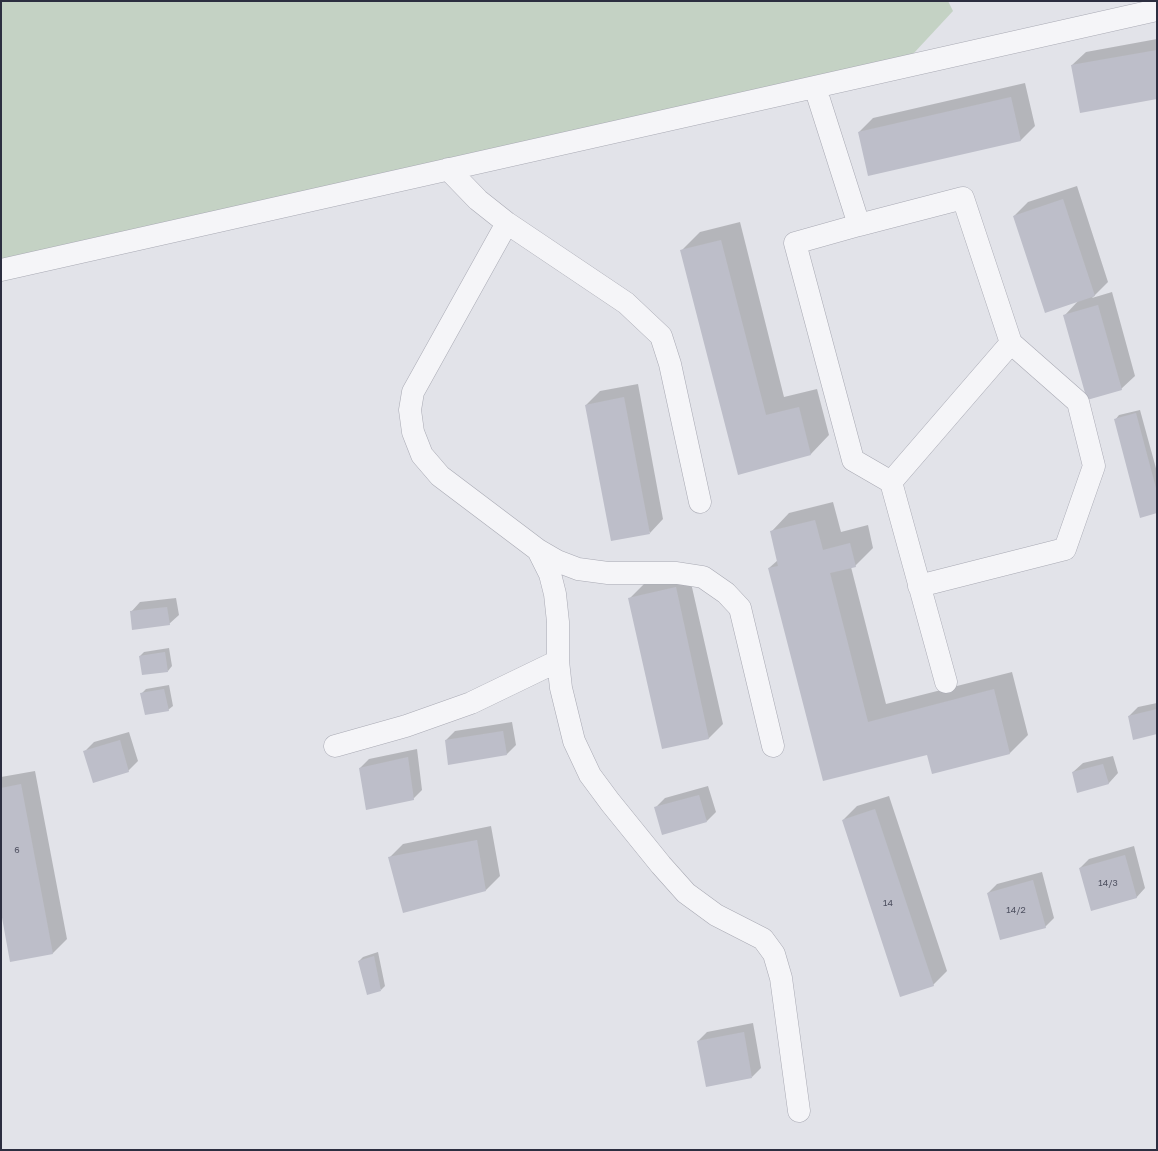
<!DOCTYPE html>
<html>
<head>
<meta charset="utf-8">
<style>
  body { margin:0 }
  #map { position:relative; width:1158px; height:1151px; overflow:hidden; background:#e2e3e9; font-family:"Golos Text",sans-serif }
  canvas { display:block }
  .frame { position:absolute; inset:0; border:2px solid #2c2e40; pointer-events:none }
</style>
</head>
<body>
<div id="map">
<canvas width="1158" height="1151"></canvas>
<div class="frame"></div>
</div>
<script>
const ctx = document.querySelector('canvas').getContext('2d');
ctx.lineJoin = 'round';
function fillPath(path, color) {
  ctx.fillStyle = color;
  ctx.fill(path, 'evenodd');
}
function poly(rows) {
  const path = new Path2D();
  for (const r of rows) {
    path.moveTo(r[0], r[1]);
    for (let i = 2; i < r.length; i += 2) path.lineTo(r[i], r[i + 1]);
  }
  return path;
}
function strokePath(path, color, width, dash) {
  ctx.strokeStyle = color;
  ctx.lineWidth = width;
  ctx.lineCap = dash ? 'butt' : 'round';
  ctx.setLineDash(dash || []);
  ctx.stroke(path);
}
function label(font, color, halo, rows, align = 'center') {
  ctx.font = font + ' "Golos Text",sans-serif';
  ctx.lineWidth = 3.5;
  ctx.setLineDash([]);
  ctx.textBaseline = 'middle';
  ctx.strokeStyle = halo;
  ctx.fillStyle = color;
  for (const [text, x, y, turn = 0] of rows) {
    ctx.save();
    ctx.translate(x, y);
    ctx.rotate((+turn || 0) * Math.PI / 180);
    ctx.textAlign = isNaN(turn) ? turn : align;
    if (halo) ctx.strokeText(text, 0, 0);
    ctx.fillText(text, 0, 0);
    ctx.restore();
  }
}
fillPath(poly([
  [1,1,948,1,953,11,900,68,1,270]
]), '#c4d2c4');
fillPath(poly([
  [1157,39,1157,98,1072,65,1086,52],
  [1025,83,1035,126,1021,140,869,175,859,132,873,118],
  [1077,186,1108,282,1092,298,1112,292,1135,376,1121,389,1064,316,1079,300,1014,216,1028,202],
  [740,222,784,397,817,389,829,435,811,454,780,462,681,251,700,232],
  [638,384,663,519,650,533,586,405,600,391],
  [1140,410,1157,472,1157,512,1115,420,1119,415],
  [833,502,841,532,868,525,873,548,855,566,851,567,886,704,1012,672,1028,735,1010,753,933,773,928,753,824,780,769,568,778,560,771,532,789,513],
  [689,574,723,724,709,738,663,748,630,598,644,584],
  [176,598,179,615,169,624,131,612,140,602],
  [169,648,172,666,168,671,140,656,144,652],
  [169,685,173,706,168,710,141,694,146,689],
  [1157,703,1157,733,1129,716,1138,707],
  [512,722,516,745,507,754,446,740,455,731],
  [129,732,138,761,128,771,85,751,94,742],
  [417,749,422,790,413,799,360,768,369,759],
  [1113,756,1118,773,1109,783,1078,792,1073,772,1083,763],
  [35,771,67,939,53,953,11,961,1,907,1,777],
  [708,786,716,812,707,821,655,808,665,798],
  [889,796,947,971,933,985,843,820,857,806],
  [491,826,500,876,486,890,389,858,403,844],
  [1134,846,1145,888,1136,898,1080,868,1089,859],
  [1042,872,1054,918,1045,927,988,893,997,884],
  [378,952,385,986,381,990,359,961,363,957],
  [753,1023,761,1068,752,1077,698,1041,707,1032]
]), '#0003');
fillPath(poly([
  [1157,50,1157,99,1080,113,1071,65],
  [1011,97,1021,141,868,176,858,132],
  [1063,199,1095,296,1045,313,1013,216],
  [721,240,766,415,799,407,811,455,738,475,680,250],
  [1098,305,1122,390,1087,400,1063,315],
  [624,397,650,534,611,541,585,405],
  [1136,413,1157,492,1157,513,1140,518,1114,419],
  [815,520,823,550,850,543,856,567,830,573,868,722,994,689,1010,754,932,774,927,755,823,781,768,568,778,566,770,531],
  [676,587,709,739,662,749,628,598],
  [167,607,170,625,132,630,130,611],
  [165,652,168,672,142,675,139,656],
  [164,689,169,711,145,715,140,693],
  [1157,709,1157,734,1133,740,1128,716],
  [503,731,507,755,448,765,445,740],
  [120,740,129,772,93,783,83,751],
  [408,757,414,800,366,810,359,768],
  [1103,764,1109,784,1077,793,1072,772],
  [21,784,53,954,10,962,1,912,1,788],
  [699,795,707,822,662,835,654,807],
  [875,809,934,986,900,997,842,820],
  [477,840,486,891,403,913,388,857],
  [1125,855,1137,898,1091,911,1079,868],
  [1033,880,1046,928,1000,940,987,893],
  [374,956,381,991,367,995,358,961],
  [744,1032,752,1078,706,1087,697,1041]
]), '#bdbec9');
const minor = poly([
  [815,87,859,225,795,243,853,460,891,482,946,682],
  [448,169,478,200,507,223,626,303,661,336,670,364,700,502],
  [507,223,413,392,410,410,413,432,422,455,440,476,538,550,557,561,578,569,608,573,677,573,703,577,726,593,740,608,773,746],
  [859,225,963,198,1011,343,1078,402,1094,466,1065,549,919,586],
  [1,270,1157,10],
  [891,482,1011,343],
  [538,550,550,574,555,594,558,622,558,661,561,688,574,741,590,775,610,802,661,865,686,893,716,915,763,939,774,954,781,978,799,1111],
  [335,746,406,726,471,703,558,661]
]);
strokePath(minor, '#a8a9b3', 23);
strokePath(minor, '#f5f5f8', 22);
label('9px', '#505262', null, [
  ["6",17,850],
  ["14/3",1108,883],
  ["14",888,903],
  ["14/2",1016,910]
]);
</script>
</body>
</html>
